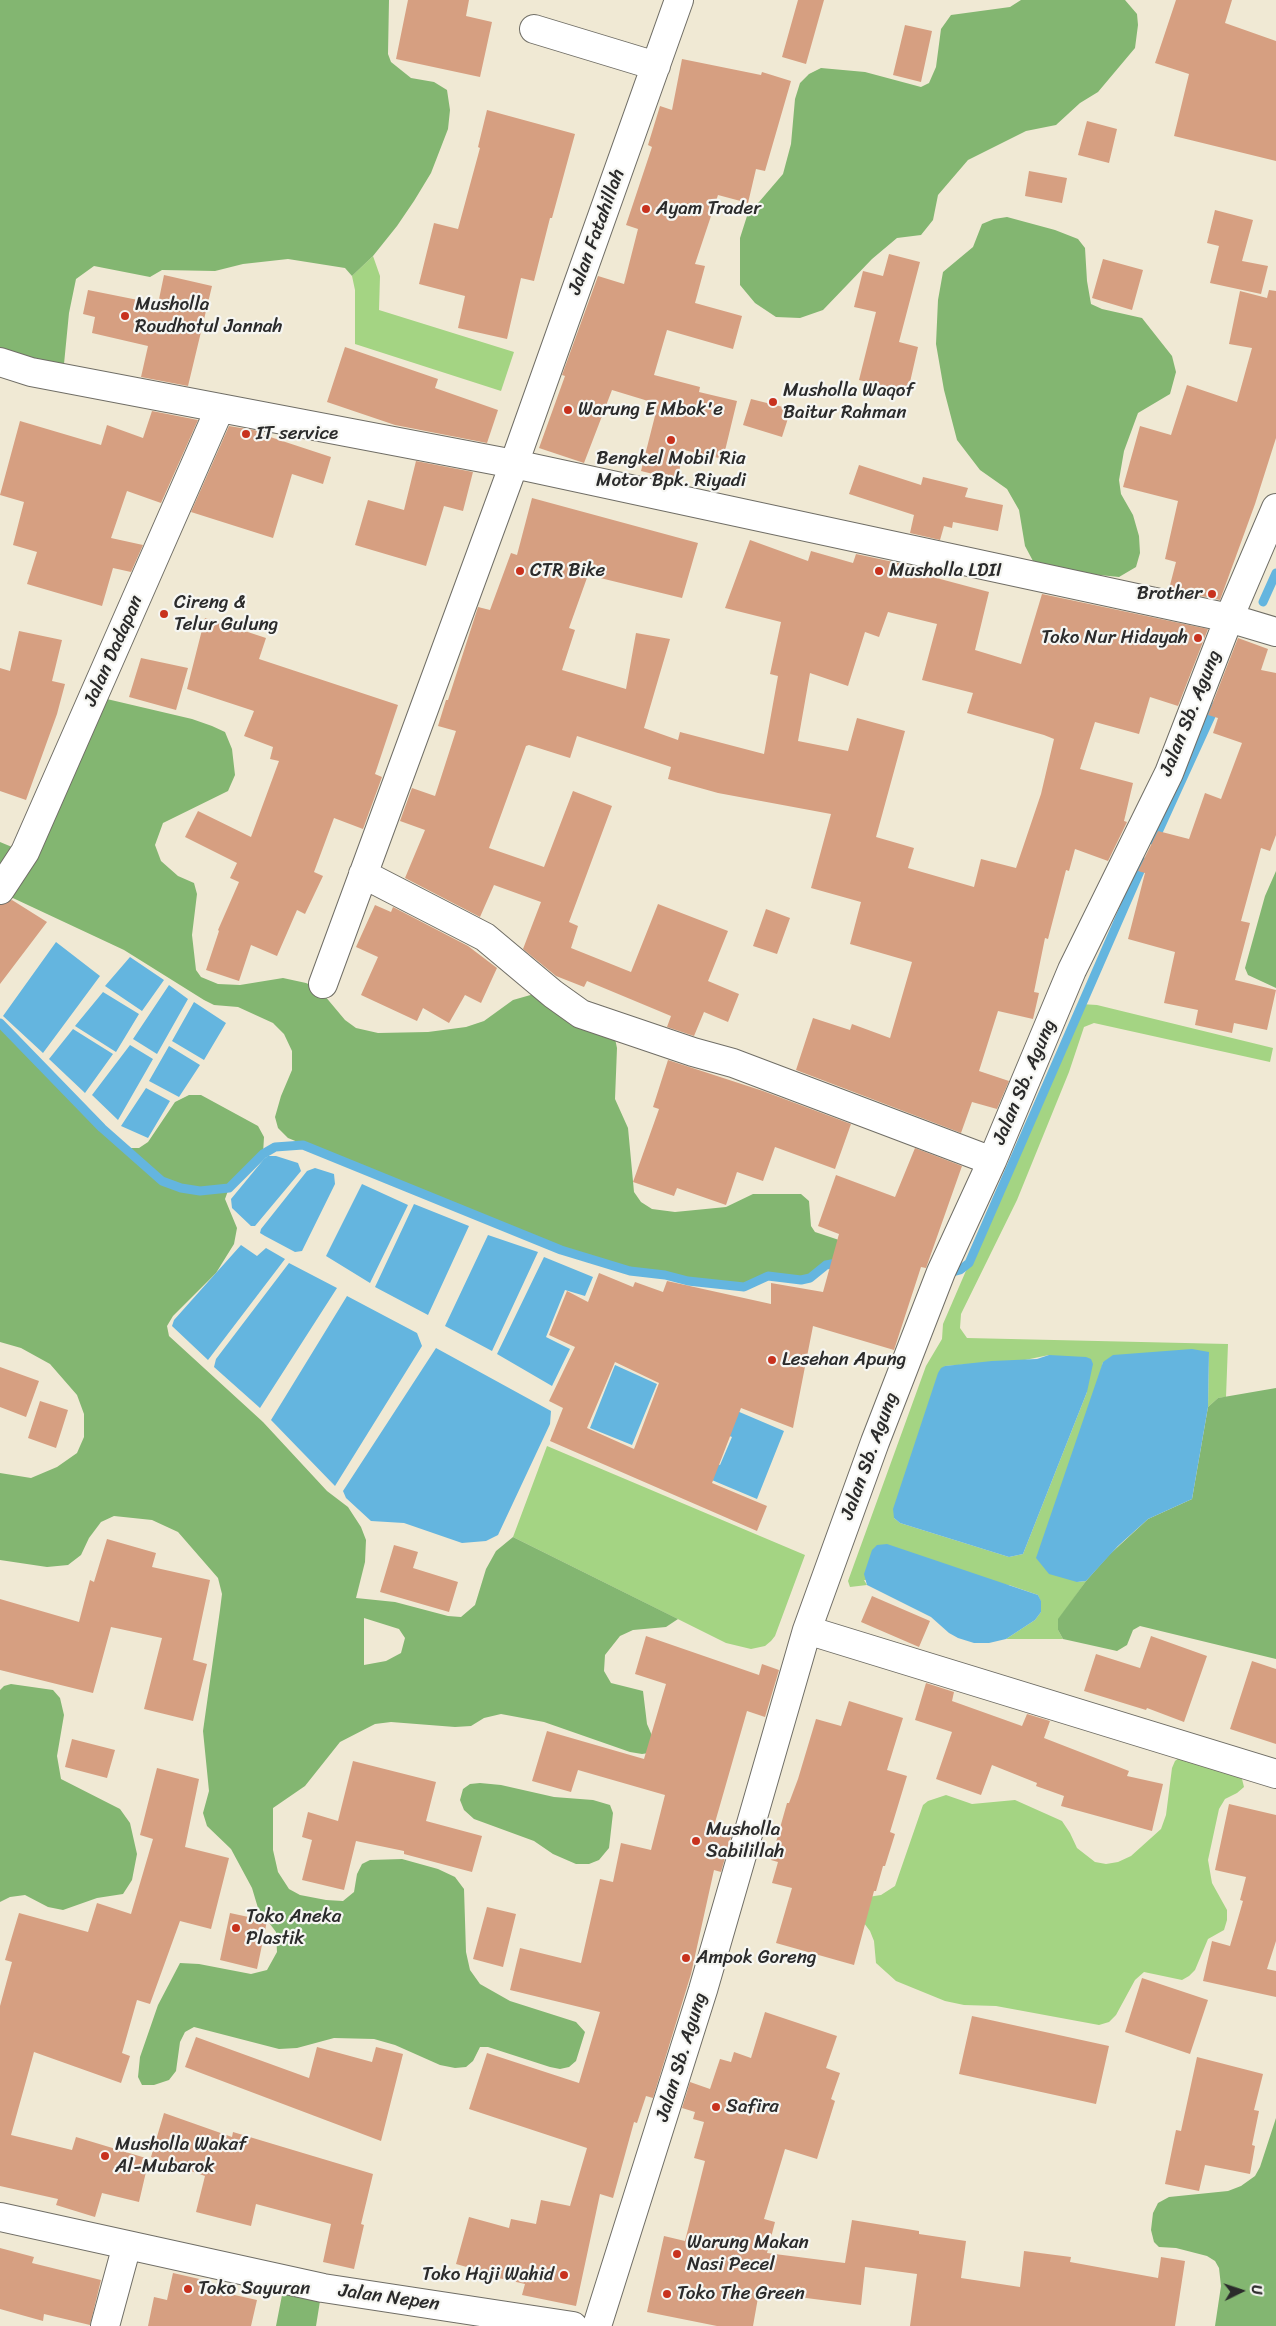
<!DOCTYPE html>
<html>
<head>
<meta charset="utf-8">
<style>
  body { margin:0 }
  #map { position:relative; width:1276px; height:2326px; overflow:hidden; background:#f0e9d4; font-family:Sriracha,sans-serif }
  canvas { display:block }
  .north { position:absolute; left:1216px; top:2266px; width:50px; height:50px; -webkit-text-stroke:4px #f6f6f2; paint-order:stroke; rotate:86deg; font-size:14px; font-weight:700; line-height:20px; text-align:center; color:#2b2b2b }
  .north::after { content:''; display:block; margin:auto; width:18px; height:22px; background:#2b2b2b; clip-path:polygon(50% 0,100% 100%,50% 72%,0 100%) }
</style>
</head>
<body>
<div id="map">
<canvas width="1276" height="2326"></canvas>
<div class="north">U</div>
</div>
<script>
const ctx = document.querySelector('canvas').getContext('2d');
ctx.lineJoin = 'round';
function fillPath(path, color) {
  ctx.fillStyle = color;
  ctx.fill(path, 'evenodd');
}
function poly(rows) {
  const path = new Path2D();
  for (const r of rows) {
    path.moveTo(r[0], r[1]);
    for (let i = 2; i < r.length; i += 2) path.lineTo(r[i], r[i + 1]);
  }
  return path;
}
function strokePath(path, color, width, dash) {
  ctx.strokeStyle = color;
  ctx.lineWidth = width;
  ctx.lineCap = dash ? 'butt' : 'round';
  ctx.setLineDash(dash || []);
  ctx.stroke(path);
}
function label(font, color, halo, rows, align = 'center') {
  ctx.font = font + ' Sriracha,sans-serif';
  ctx.lineWidth = 4.5;
  ctx.setLineDash([]);
  ctx.textBaseline = 'middle';
  ctx.strokeStyle = halo;
  ctx.fillStyle = color;
  for (const [text, x, y, turn = 0] of rows) {
    ctx.save();
    ctx.translate(x, y);
    ctx.rotate((+turn || 0) * Math.PI / 180);
    ctx.textAlign = isNaN(turn) ? turn : align;
    if (halo) ctx.strokeText(text, 0, 0);
    ctx.fillText(text, 0, 0);
    ctx.restore();
  }
}
fillPath(poly([
  [373,256,380,276,379,310,514,352,501,391,355,344,355,290,352,276],
  [1081,1004,1097,1005,1273,1048,1270,1062,1094,1023,1084,1027,1069,1072,1017,1200,961,1314,960,1328,967,1338,1228,1344,1226,1397,1218,1398,1208,1407,1209,1352,1103,1362,1100,1375,1077,1582,1086,1581,1059,1619,1058,1630,1063,1639,1006,1639,1035,1620,1041,1612,1041,1602,1038,1595,1009,1585,864,1580,867,1585,850,1587,848,1581,926,1366,942,1339,943,1324],
  [1049,1355,1087,1392,1023,1554,1009,1557,900,1523,894,1518,945,1366,1025,1360],
  [547,1446,805,1555,775,1636,771,1641,765,1646,751,1649,726,1643,513,1537],
  [1180,1757,1233,1772,1242,1779,1244,1787,1237,1793,1225,1799,1219,1809,1208,1860,1212,1883,1227,1910,1227,1920,1224,1930,1208,1939,1195,1970,1189,1976,1182,1980,1144,1972,1135,1980,1116,2015,1109,2022,1099,2025,996,2006,964,2005,945,2001,896,1981,876,1963,874,1941,870,1931,861,1919,868,1897,881,1895,895,1886,923,1805,928,1801,946,1795,972,1804,1015,1800,1062,1821,1070,1833,1077,1848,1095,1862,1106,1864,1118,1862,1131,1856,1161,1829,1166,1815,1172,1768,1175,1761]
]), '#a4d483');
fillPath(poly([
  [0,0,389,0,388,54,391,62,411,78,434,82,447,90,450,110,448,129,431,173,414,201,397,226,373,256,352,276,345,268,288,259,243,264,215,271,162,270,150,277,94,266,76,279,69,313,64,364,55,377,0,362],
  [1021,0,1125,0,1137,14,1138,25,1135,48,1098,92,1080,103,1056,125,1026,131,968,160,938,195,933,220,921,235,897,238,872,259,823,310,800,318,776,317,755,303,740,285,740,238,747,216,783,174,791,144,795,99,800,83,809,74,821,68,865,72,921,87,929,83,936,67,941,29,951,15,1010,7],
  [1007,217,1055,230,1078,239,1085,248,1087,281,1091,304,1102,309,1142,318,1172,356,1176,372,1170,394,1138,413,1124,451,1119,480,1121,494,1133,515,1139,536,1140,553,1136,567,1119,577,1051,570,1033,561,1025,546,1019,510,1007,489,980,470,957,440,944,390,936,344,938,300,943,272,973,247,982,224,994,219],
  [94,696,192,719,212,726,225,732,232,749,235,775,228,791,163,823,155,845,161,861,178,876,194,883,197,894,192,935,196,970,201,977,218,984,240,985,283,978,306,983,319,989,345,1020,356,1028,378,1033,428,1032,466,1027,484,1021,513,1000,534,994,614,1034,617,1048,615,1099,628,1128,634,1192,641,1202,652,1209,675,1212,726,1207,753,1194,801,1194,809,1201,811,1226,815,1232,839,1240,835,1262,826,1265,810,1278,801,1280,768,1276,744,1287,688,1281,665,1275,630,1271,561,1250,288,1138,278,1128,275,1117,281,1096,292,1070,292,1051,284,1034,273,1023,238,1007,214,1005,204,1000,124,950,0,892,0,842,24,852],
  [1276,871,1276,988,1248,975,1245,968,1265,896],
  [0,1023,78,1105,126,1148,139,1148,148,1142,175,1102,189,1095,201,1095,258,1126,264,1137,263,1154,229,1188,225,1199,237,1228,234,1244,216,1273,173,1316,167,1326,169,1336,263,1422,327,1491,348,1507,361,1527,366,1540,365,1562,356,1598,395,1602,448,1616,461,1617,475,1605,486,1569,496,1551,513,1537,678,1619,666,1627,633,1630,620,1636,605,1655,604,1671,611,1683,643,1691,647,1724,653,1738,649,1753,642,1754,630,1752,544,1722,501,1714,484,1718,471,1726,455,1727,391,1722,375,1724,340,1742,305,1786,273,1808,273,1850,278,1872,289,1889,300,1895,326,1900,343,1901,354,1892,357,1874,362,1864,370,1860,402,1859,438,1869,455,1877,464,1889,466,1952,470,1970,480,1984,510,2001,576,2022,585,2032,576,2061,569,2067,560,2069,550,2067,488,2047,480,2047,473,2061,466,2067,455,2068,440,2065,395,2045,374,2039,334,2038,297,2048,279,2049,194,2027,185,2032,180,2042,176,2071,169,2080,154,2085,142,2085,138,2077,140,2057,158,2005,180,1963,199,1964,251,1974,267,1970,277,1952,276,1932,258,1908,252,1888,231,1849,207,1826,203,1813,209,1791,203,1731,220,1610,222,1594,218,1578,178,1532,152,1520,114,1516,101,1522,89,1538,81,1555,68,1565,47,1567,0,1560,0,1473,31,1478,57,1467,77,1453,84,1437,84,1414,77,1395,50,1364,21,1348,0,1342],
  [364,1618,399,1629,405,1638,401,1653,386,1661,364,1665],
  [1276,1388,1276,1659,1140,1626,1133,1630,1127,1645,1117,1651,1063,1639,1058,1630,1058,1619,1086,1581,1109,1555,1148,1519,1192,1499,1208,1407,1218,1398],
  [11,1684,53,1690,60,1698,64,1715,57,1756,61,1779,120,1809,130,1823,137,1854,132,1880,123,1894,97,1898,63,1910,48,1907,25,1895,10,1897,0,1902,0,1690,4,1686],
  [480,1783,501,1785,554,1797,593,1800,610,1805,613,1813,609,1848,599,1860,589,1864,576,1864,553,1854,534,1841,474,1819,464,1810,460,1800,463,1789,470,1784],
  [1276,2118,1276,2326,1215,2326,1221,2286,1219,2268,1215,2261,1207,2256,1176,2248,1159,2247,1154,2242,1151,2230,1153,2213,1158,2203,1169,2197,1228,2191,1241,2186,1255,2176,1260,2167],
  [283,2290,320,2301,316,2326,276,2326]
]), '#83b671');
fillPath(poly([
  [56,942,100,976,43,1053,3,1016],
  [130,957,164,980,142,1011,105,986],
  [169,985,188,999,157,1054,133,1039],
  [103,992,139,1014,116,1052,75,1026],
  [194,1002,226,1023,204,1060,172,1041],
  [73,1029,113,1054,85,1093,49,1059],
  [130,1045,153,1059,118,1120,92,1095],
  [169,1046,200,1065,179,1097,149,1081],
  [146,1088,170,1101,148,1138,121,1126],
  [268,1156,276,1156,298,1163,301,1171,255,1226,251,1226,232,1208,231,1199,264,1159],
  [315,1168,334,1174,335,1184,302,1251,295,1252,265,1236,260,1233,261,1229,307,1171],
  [362,1184,408,1205,370,1283,326,1256],
  [414,1204,469,1226,428,1315,375,1287],
  [488,1235,538,1252,492,1351,445,1326],
  [241,1245,257,1256,266,1248,285,1259,208,1360,172,1326,174,1320],
  [544,1257,593,1277,585,1296,565,1290,546,1337,570,1349,552,1386,497,1354],
  [289,1263,337,1288,260,1408,214,1367,216,1359],
  [347,1296,417,1333,422,1346,335,1486,271,1420],
  [436,1348,551,1411,550,1424,498,1535,486,1541,462,1543,404,1523,371,1521,346,1498,343,1491],
  [1192,1349,1209,1352,1208,1407,1192,1499,1148,1519,1118,1546,1086,1581,1077,1582,1049,1574,1036,1558,1103,1362,1113,1355],
  [1049,1355,1086,1357,1091,1359,1093,1364,1087,1392,1023,1554,1009,1557,900,1523,894,1518,893,1509,938,1373,941,1368,945,1366,992,1361,1037,1359],
  [615,1365,657,1384,632,1445,590,1428],
  [676,1385,784,1431,757,1499,650,1454,687,1451,720,1465,732,1437,701,1425],
  [887,1544,1038,1595,1041,1601,1041,1612,1035,1620,1006,1639,989,1643,974,1643,958,1638,949,1633,931,1617,867,1585,864,1574,872,1550,877,1545]
]), '#64b5df');
strokePath(poly([
  [1263,602,1276,573],
  [1154,841,1216,705],
  [0,1023,102,1128,162,1181,181,1188,200,1191,229,1188,263,1154,275,1147,303,1145,561,1250,630,1271,665,1275,688,1281,744,1287,768,1276,801,1280,810,1278,826,1265,842,1262],
  [945,1274,960,1270,969,1263,1144,862]
]), '#64b5df', 9);
fillPath(poly([
  [408,0,469,0,466,16,492,22,480,77,396,59],
  [798,0,824,0,806,64,782,57],
  [1176,0,1232,0,1225,23,1276,41,1276,161,1174,136,1189,74,1155,63],
  [905,25,932,31,921,82,893,75],
  [682,59,761,75,762,72,791,81,765,171,756,169,748,203,718,195,695,264,705,266,695,303,742,316,733,349,667,330,654,375,700,387,699,392,737,401,723,459,684,450,677,480,641,471,658,404,612,390,584,463,539,448,565,376,562,375,598,276,624,284,638,229,626,225,652,147,648,145,660,106,672,110],
  [487,110,575,134,552,218,550,218,534,281,521,278,507,339,458,328,465,296,419,284,434,223,458,229,480,148,478,147],
  [1087,121,1117,129,1109,163,1078,155],
  [1029,171,1067,178,1062,203,1025,196],
  [1215,210,1253,220,1242,261,1268,266,1261,294,1210,283,1219,246,1207,243],
  [889,254,920,262,899,342,918,347,908,391,859,380,876,312,854,307,863,271,883,276],
  [1103,259,1143,270,1132,310,1092,298],
  [164,275,212,286,188,386,141,377,148,346,92,333,95,317,83,314,88,290,158,304],
  [1269,290,1276,291,1276,438,1255,504,1220,600,1169,589,1176,562,1165,559,1178,501,1123,487,1140,426,1171,435,1187,385,1237,402,1252,348,1229,344,1240,291,1267,298],
  [345,347,438,379,435,388,498,410,487,443,395,425,327,402],
  [751,399,791,409,782,437,743,425],
  [152,411,198,420,161,503,127,491,111,538,143,545,131,572,113,568,102,606,27,584,37,552,13,545,24,502,0,495,20,421,101,445,107,425,143,438],
  [229,426,259,431,258,433,331,457,323,484,292,474,273,538,191,512],
  [416,461,473,472,463,511,444,506,426,566,355,545,368,500,404,510],
  [859,465,921,485,923,477,968,488,965,497,1003,505,998,531,953,522,952,528,944,526,940,540,910,533,914,515,849,494],
  [532,498,698,543,682,598,588,575,569,628,575,630,562,670,626,689,636,633,670,639,644,728,678,740,680,732,764,754,778,676,770,674,781,622,725,608,750,540,808,561,811,551,853,563,856,554,931,570,929,576,989,592,975,650,1021,664,1042,594,1208,629,1178,706,1150,697,1139,734,1095,722,1080,769,1133,783,1124,821,1127,822,1108,861,1075,849,1069,871,1066,870,1048,939,1045,938,1034,992,1039,993,1033,1019,998,1011,979,1071,1009,1081,997,1109,972,1102,961,1133,796,1070,813,1018,850,1030,852,1024,890,1038,912,962,850,944,861,902,811,888,831,814,718,793,668,779,671,767,577,736,570,758,529,745,526,746,489,848,544,867,573,791,612,806,569,922,578,926,571,948,631,972,658,904,728,931,708,981,739,994,728,1022,704,1012,694,1036,667,1027,671,1016,587,981,584,987,556,976,523,949,541,902,494,885,480,917,405,878,425,830,400,821,412,788,435,796,456,731,438,726,446,700,448,700,478,607,490,610,511,553,517,555],
  [888,612,937,624,922,680,973,693,967,713,1044,735,1054,739,1041,794,1016,868,981,859,974,887,908,868,914,848,876,837,905,731,857,718,848,751,798,741,810,673,848,686,865,632,879,637],
  [205,618,266,638,259,659,398,705,375,774,382,777,363,829,334,818,314,872,323,876,305,914,297,910,277,956,251,945,239,981,206,970,219,931,218,930,239,882,230,878,237,863,185,837,198,811,251,837,279,761,270,759,273,747,244,736,254,711,187,689],
  [19,631,62,640,52,681,65,684,57,714,26,800,0,791,0,668,10,671],
  [1238,638,1268,649,1261,670,1276,673,1276,835,1270,851,1261,848,1241,921,1250,923,1235,980,1276,990,1267,1030,1234,1023,1232,1033,1195,1025,1198,1010,1164,1003,1175,952,1128,939,1145,873,1138,871,1158,831,1189,839,1205,793,1221,799,1242,743,1213,733,1218,718,1208,715],
  [141,658,188,668,176,710,129,697],
  [12,900,47,922,0,984,0,905],
  [375,905,391,912,393,907,468,946,497,968,481,1003,465,995,449,1023,423,1008,417,1021,361,995,378,957,356,947],
  [766,909,790,918,777,954,753,946],
  [668,1060,763,1091,851,1124,835,1169,775,1147,763,1181,737,1172,726,1205,677,1188,674,1196,633,1182,659,1109,653,1107],
  [915,1148,962,1166,926,1268,921,1267,894,1350,813,1326,793,1428,741,1408,712,1483,767,1506,757,1531,550,1441,563,1408,549,1401,575,1347,549,1335,567,1291,588,1302,599,1273,633,1287,635,1282,663,1292,667,1281,771,1304,771,1283,823,1292,839,1234,818,1226,836,1175,895,1197],
  [615,1362,659,1383,634,1449,587,1428],
  [0,1367,39,1381,26,1417,0,1407],
  [40,1401,68,1410,56,1448,28,1438],
  [107,1539,156,1553,152,1567,210,1580,193,1660,207,1664,193,1721,144,1709,162,1638,111,1627,93,1693,0,1670,0,1599,79,1622,90,1580,94,1582],
  [394,1545,418,1552,413,1568,458,1582,449,1612,380,1592],
  [872,1596,930,1621,919,1647,861,1622],
  [646,1636,759,1675,762,1664,779,1670,765,1717,747,1711,712,1833,731,1837,721,1872,714,1870,691,1974,653,2098,646,2096,637,2123,634,2122,613,2198,600,2194,576,2306,522,2295,525,2284,494,2277,495,2275,456,2264,469,2217,509,2228,511,2219,536,2224,541,2200,570,2206,587,2148,469,2109,487,2053,579,2083,600,2012,510,1990,520,1948,581,1963,600,1879,613,1882,621,1843,651,1850,665,1795,578,1770,571,1792,532,1781,547,1731,644,1759,666,1684,635,1674],
  [1151,1636,1207,1656,1184,1722,1147,1708,1146,1710,1084,1691,1096,1654,1140,1668],
  [1252,1661,1276,1669,1276,1744,1230,1729],
  [926,1683,954,1692,952,1701,1022,1726,1027,1714,1050,1721,1044,1738,1129,1771,1127,1776,1163,1784,1152,1831,1061,1806,1064,1796,1036,1786,1037,1783,992,1765,981,1795,936,1779,952,1732,915,1720],
  [849,1701,903,1718,887,1770,907,1776,890,1832,895,1834,885,1866,883,1866,876,1891,874,1891,854,1965,776,1943,792,1888,772,1883,778,1862,771,1860,787,1803,789,1803,798,1779,816,1719,841,1726],
  [72,1739,115,1750,107,1778,65,1767],
  [353,1761,436,1782,426,1821,482,1836,472,1872,404,1854,404,1851,356,1841,344,1890,302,1880,312,1840,302,1837,308,1812,338,1821],
  [157,1768,199,1779,185,1847,229,1858,211,1929,180,1921,150,2004,137,2000,122,2053,130,2056,121,2083,34,2052,11,2135,72,2150,76,2137,149,2159,139,2202,102,2193,95,2217,56,2205,58,2199,0,2186,0,2006,12,1962,5,1960,19,1913,88,1932,97,1903,131,1914,153,1839,140,1835],
  [1229,1804,1276,1815,1276,1941,1267,1969,1276,1971,1276,1997,1203,1981,1212,1941,1230,1946,1243,1901,1240,1900,1246,1877,1215,1870],
  [487,1907,516,1914,503,1967,473,1959],
  [230,1913,267,1921,257,1969,220,1960],
  [1142,1978,1208,2000,1190,2054,1125,2032],
  [765,2012,837,2036,826,2068,840,2073,831,2099,835,2101,817,2159,785,2149,764,2219,775,2222,767,2253,845,2263,852,2220,919,2231,919,2234,966,2241,961,2278,1020,2287,1024,2251,1071,2257,1070,2262,1158,2278,1161,2257,1185,2261,1175,2326,910,2326,917,2274,865,2267,861,2305,759,2292,753,2326,717,2326,647,2312,664,2236,685,2241,705,2161,694,2158,704,2122,693,2119,695,2112,682,2108,690,2082,710,2089,720,2059,731,2062,734,2052,751,2058],
  [972,2016,1109,2046,1096,2104,959,2074],
  [196,2037,309,2078,317,2047,372,2062,376,2047,403,2054,381,2141,185,2067],
  [1197,2057,1263,2074,1254,2110,1259,2111,1252,2145,1255,2146,1250,2174,1205,2165,1199,2191,1165,2184,1176,2130,1181,2131],
  [164,2113,232,2137,233,2132,373,2174,361,2224,364,2225,354,2269,323,2262,331,2224,256,2204,251,2226,196,2212,205,2176,151,2157],
  [0,2248,34,2257,32,2263,101,2280,90,2325,44,2314,43,2321,0,2309],
  [173,2273,204,2280,203,2288,257,2300,251,2326,148,2326,154,2297,167,2300]
]), '#d69f81');
const minor = poly([
  [534,29,656,66],
  [0,362,31,372,220,408],
  [363,874,485,937,553,994,581,1014,693,1052,733,1063,992,1161],
  [0,890,25,852,220,408,514,464,1229,618,1276,632],
  [323,984,514,464,679,0],
  [807,1630,1276,1774],
  [0,2217,323,2288,573,2326],
  [105,2326,127,2245],
  [597,2326,703,1990,807,1630,875,1442,941,1272,992,1161,1072,970,1169,773,1229,618,1276,508]
]);
strokePath(minor, '#706e66', 30);
strokePath(minor, '#fff', 28);
for (const [x, y, r, color] of [
  [646,209,5,"#c8321e"],
  [125,316,5,"#c8321e"],
  [773,402,5,"#c8321e"],
  [568,410,5,"#c8321e"],
  [246,434,5,"#c8321e"],
  [671,440,5,"#c8321e"],
  [520,571,5,"#c8321e"],
  [879,571,5,"#c8321e"],
  [1212,594,5,"#c8321e"],
  [164,614,5,"#c8321e"],
  [1198,638,5,"#c8321e"],
  [772,1360,5,"#c8321e"],
  [696,1841,5,"#c8321e"],
  [236,1928,5,"#c8321e"],
  [686,1958,5,"#c8321e"],
  [716,2107,5,"#c8321e"],
  [105,2156,5,"#c8321e"],
  [677,2254,5,"#c8321e"],
  [564,2275,5,"#c8321e"],
  [188,2289,5,"#c8321e"],
  [667,2294,5,"#c8321e"]
]) {
  const dot = new Path2D();
  dot.arc(x, y, r, 0, 2 * Math.PI);
  ctx.fillStyle = color;
  ctx.fill(dot);
  strokePath(dot, '#f6f6f2', 2);
}
label('19px', '#2b2b2b', '#f6f6f2', [
  ["Ayam Trader",656,209],
  ["Musholla",135,305],
  ["Roudhotul Jannah",135,327],
  ["Musholla Waqof",783,391],
  ["Baitur Rahman",783,413],
  ["Warung E Mbok'e",578,410],
  ["IT service",256,434],
  ["Bengkel Mobil Ria",671,459,"center"],
  ["Motor Bpk. Riyadi",671,481,"center"],
  ["CTR Bike",530,571],
  ["Musholla LDII",889,571],
  ["Brother",1202,594,"right"],
  ["Cireng &",174,603],
  ["Telur Gulung",174,625],
  ["Toko Nur Hidayah",1188,638,"right"],
  ["Lesehan Apung",782,1360],
  ["Musholla",706,1830],
  ["Sabilillah",706,1852],
  ["Toko Aneka",246,1917],
  ["Plastik",246,1939],
  ["Ampok Goreng",696,1958],
  ["Safira",726,2107],
  ["Musholla Wakaf",115,2145],
  ["Al-Mubarok",115,2167],
  ["Warung Makan",687,2243],
  ["Nasi Pecel",687,2265],
  ["Toko Haji Wahid",554,2275,"right"],
  ["Toko Sayuran",198,2289],
  ["Toko The Green",677,2294]
], 'left');
label('19px', '#2b2b2b', '#f6f6f2', [
  ["Jalan Fatahillah",597,232,-70],
  ["Jalan Dadapan",114,651,-66],
  ["Jalan Sb. Agung",1191,713,-68],
  ["Jalan Sb. Agung",1025,1082,-67],
  ["Jalan Sb. Agung",870,1456,-70],
  ["Jalan Sb. Agung",682,2057,-73],
  ["Jalan Nepen",389,2298,8]
]);
</script>
</body>
</html>
